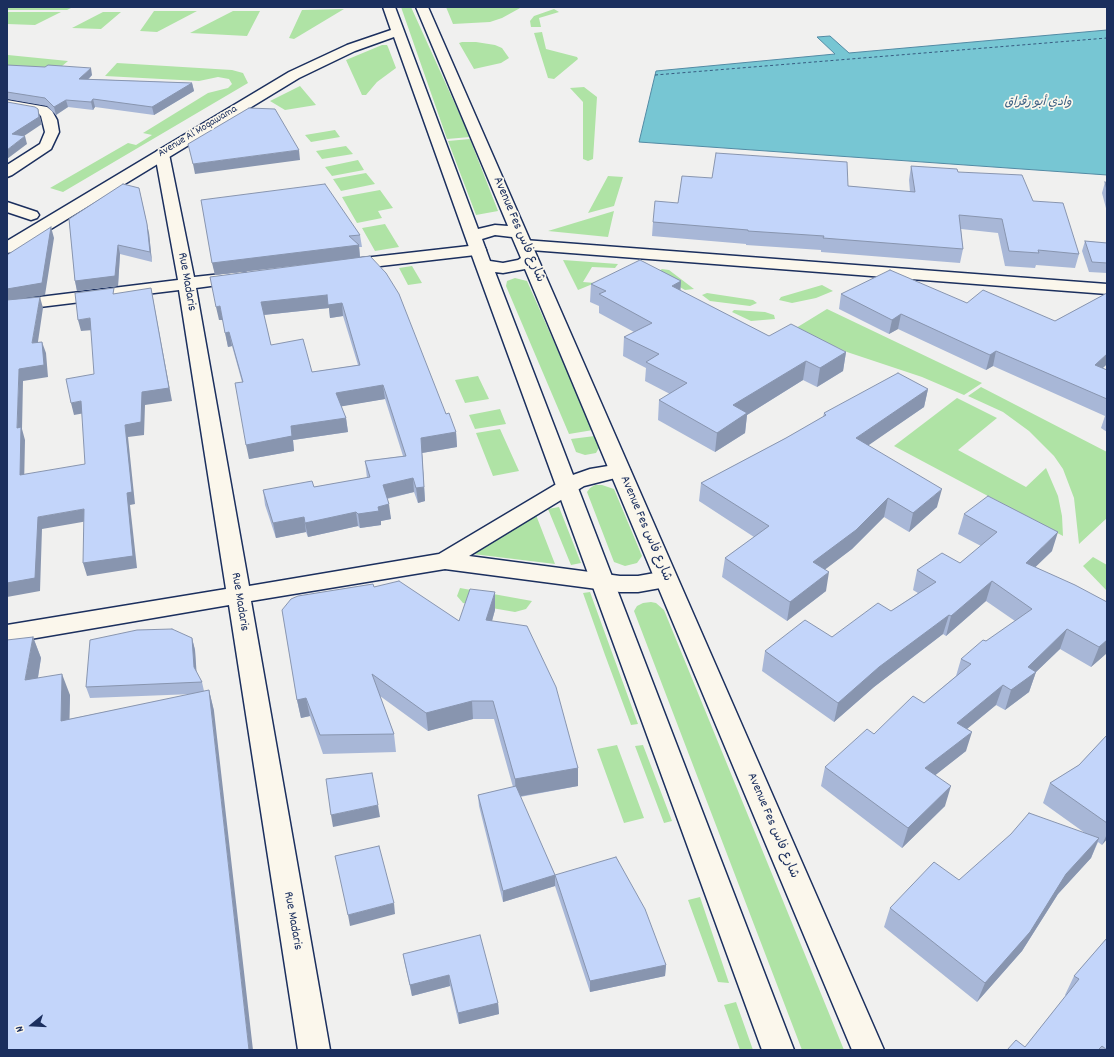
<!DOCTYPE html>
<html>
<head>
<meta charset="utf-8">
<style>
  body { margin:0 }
  #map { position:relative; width:1114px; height:1057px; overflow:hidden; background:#f0f0ef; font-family:Dekko,sans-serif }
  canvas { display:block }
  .frame { position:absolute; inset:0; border:8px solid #1b2f5e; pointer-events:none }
  .north { position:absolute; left:12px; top:1005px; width:40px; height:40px; -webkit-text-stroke:3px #fbf7ec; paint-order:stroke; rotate:252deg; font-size:11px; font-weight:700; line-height:16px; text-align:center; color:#1b2f5e }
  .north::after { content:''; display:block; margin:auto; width:14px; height:18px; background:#1b2f5e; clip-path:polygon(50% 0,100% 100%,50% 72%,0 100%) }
</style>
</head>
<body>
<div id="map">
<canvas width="1114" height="1057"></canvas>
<div class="frame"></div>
<div class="north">N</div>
</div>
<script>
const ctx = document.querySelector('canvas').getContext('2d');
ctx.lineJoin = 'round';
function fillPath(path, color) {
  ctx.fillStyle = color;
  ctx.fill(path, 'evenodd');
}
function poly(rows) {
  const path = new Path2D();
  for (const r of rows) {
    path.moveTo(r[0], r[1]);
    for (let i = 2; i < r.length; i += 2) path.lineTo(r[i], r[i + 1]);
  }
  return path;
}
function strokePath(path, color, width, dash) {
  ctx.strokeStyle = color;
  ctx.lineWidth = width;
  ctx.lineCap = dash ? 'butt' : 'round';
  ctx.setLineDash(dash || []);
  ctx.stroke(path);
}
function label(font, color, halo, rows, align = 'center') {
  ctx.font = font + ' Dekko,"Playpen Sans Arabic",sans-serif';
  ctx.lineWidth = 3.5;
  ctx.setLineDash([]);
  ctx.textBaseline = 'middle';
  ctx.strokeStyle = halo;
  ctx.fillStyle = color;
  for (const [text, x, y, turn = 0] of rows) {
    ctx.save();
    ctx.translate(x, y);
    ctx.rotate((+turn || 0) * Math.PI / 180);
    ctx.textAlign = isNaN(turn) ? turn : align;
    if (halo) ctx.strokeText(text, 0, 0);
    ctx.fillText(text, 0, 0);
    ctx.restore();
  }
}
fillPath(poly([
  [7,7,73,7,67,10,7,10],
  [401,7,411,7,470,137,447,139],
  [446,7,522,7,502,18,490,22,453,24],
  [344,9,294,39,289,38,302,10],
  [554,9,559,12,539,18,541,27,531,27,530,21,534,16],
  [154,11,197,11,157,32,140,31],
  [233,11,260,11,247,36,190,33],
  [7,12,61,12,35,25,7,24],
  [103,12,121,12,101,29,72,28],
  [542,32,546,49,577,57,578,59,554,79,548,78,534,33],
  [462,42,476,42,495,45,502,48,509,58,501,63,474,69,459,43],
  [382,45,387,45,388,47,396,68,377,82,366,95,362,95,346,60],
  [8,55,68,61,55,72,7,68],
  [117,63,232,70,243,73,248,83,63,192,50,188,128,143,136,145,152,135,143,133,208,93,228,88,232,84,229,79,218,77,199,81,105,76],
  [300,86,316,105,285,110,270,101],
  [584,87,597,97,593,159,588,161,583,159,583,102,570,88],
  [335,130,340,137,311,142,305,135],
  [470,139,498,211,476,215,448,141],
  [346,146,353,154,322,159,316,151],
  [358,160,364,170,332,176,325,167],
  [366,173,375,184,341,191,333,179],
  [608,176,623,177,614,206,588,213],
  [380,190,393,208,378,211,382,218,357,223,342,197],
  [614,211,608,237,548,231],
  [385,224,399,247,375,251,362,228],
  [563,260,618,264,615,268,592,267,583,282,595,283,578,290],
  [412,266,422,283,408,285,399,268],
  [662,269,669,270,694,289,685,290,655,273],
  [515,278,527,281,593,430,569,434,506,286,507,281],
  [822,285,833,291,816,298,792,303,779,300,781,297],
  [707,293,753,300,757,303,750,306,710,301,702,295],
  [827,309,982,383,964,395,922,377,847,352,796,328],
  [734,310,765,312,774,315,775,319,751,321,732,312],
  [478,376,489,399,465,403,455,380],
  [981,387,1107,452,1107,518,1079,544,1074,498,1063,469,1054,456,1029,431,1003,412,968,396],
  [957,398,997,418,958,450,1026,487,1046,468,1058,496,1062,516,1063,536,894,446],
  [500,409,506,424,475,429,469,415],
  [500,429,519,471,493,476,476,433],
  [595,436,600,446,596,453,585,455,576,452,571,439],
  [595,485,602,485,614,489,642,556,637,563,625,566,614,562,587,492,590,488],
  [559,507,581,563,571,565,548,509],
  [536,515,555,564,473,554],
  [1093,557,1107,565,1107,591,1083,566],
  [460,588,532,601,526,609,515,612,463,603,457,596],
  [590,592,638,724,631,725,605,655,583,593],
  [651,602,656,603,664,610,844,1050,802,1050,634,611,637,606,643,603],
  [617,745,644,818,624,823,597,749],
  [643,745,672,821,664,823,635,746],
  [700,897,729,983,718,982,688,900],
  [736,1002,753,1050,740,1050,724,1005]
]), '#afe3a5');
const water = poly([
  [1107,30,1107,175,639,142,656,71,835,54,817,37,830,36,849,53,1107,30]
]);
fillPath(water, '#77c6d3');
strokePath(water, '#528aa4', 1);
strokePath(poly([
  [655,75,1107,38]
]), '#375c81', 1, [3, 2.5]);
const street = poly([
  [7,100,47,107,52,111,57,120,59,132,51,149,12,175,7,177,7,165,40,144,45,132,41,116,38,113,7,108,7,100],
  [162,150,167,151,169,154,194,277,240,272,246,273,249,277,246,281,240,282,196,288,249,586,439,554,570,476,590,469,620,464,627,465,630,470,627,475,584,486,469,556,620,576,638,576,666,571,674,573,677,579,674,585,666,587,638,592,620,592,445,569,251,601,330,1050,298,1050,229,605,7,643,7,625,226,589,179,290,7,311,7,301,178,280,155,154,157,151,162,150],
  [7,202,37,212,39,215,37,218,31,220,7,212,7,202],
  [524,240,1107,284,1107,294,518,249,516,245,518,241,524,240],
  [478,245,484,246,486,250,484,254,346,270,340,269,338,265,340,261,346,260,478,245]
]);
const secondary = poly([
  [383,7,395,7,478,229,495,225,508,226,416,7,428,7,884,1050,852,1050,525,269,503,273,495,272,794,1050,762,1050,475,264,394,37,355,51,299,78,13,252,7,253,7,241,289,72,347,45,391,30,383,7],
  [495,235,512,237,521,258,518,260,503,263,490,261,482,239,495,235]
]);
strokePath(street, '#1b2f5e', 3);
strokePath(secondary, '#1b2f5e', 3);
fillPath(street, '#fbf7ec');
fillPath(secondary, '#fbf7ec');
fillPath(poly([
  [7,65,92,75,89,79,192,83,194,91,154,115,95,107,93,110,68,107,56,115,47,106,7,99],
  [911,166,958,172,1033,201,1079,254,1075,268,1036,265,1035,268,1005,266,998,233,961,229,963,249,960,263,821,252,821,250,746,245,746,244,652,236,653,222,678,203,848,186,910,192,909,180],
  [1105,182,1107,183,1107,212,1102,193],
  [201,200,360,235,362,247,359,247,360,258,215,275],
  [69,219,149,233,152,262,120,254,118,286,77,291,75,281],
  [1085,241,1107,243,1107,273,1089,272,1082,251],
  [370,256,446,414,456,432,457,447,422,453,425,501,418,503,414,492,387,499,391,519,381,521,381,525,360,528,358,526,308,537,306,532,276,538,265,505,263,490,314,487,367,478,365,461,403,456,385,399,341,406,346,418,348,432,293,440,294,451,249,459,242,382,232,346,228,347,223,320,219,320],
  [329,308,330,318,343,316,358,365,312,372,271,345,264,315],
  [591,284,681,291,769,336,846,352,843,371,817,387,803,380,747,415,745,433,715,452,658,420,659,400,670,394,645,381,646,368,623,356,624,337,634,332,599,313,599,306,590,302],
  [1107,293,1107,364,1103,368,1107,370,1107,432,1101,428,1105,416,993,366,986,370,898,329,889,334,839,309,841,294,967,303,1055,321],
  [928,389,924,407,868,445,937,507,909,532,884,517,852,549,825,569,826,591,787,621,722,577,725,558,754,537,699,501,701,483,786,438,823,417,824,413],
  [964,514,1052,551,1035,567,1107,602,1107,653,1091,667,1060,649,1036,672,1029,692,1005,710,996,705,967,729,966,751,935,775,945,806,902,848,821,786,825,767,874,734,924,703,956,676,961,659,1015,621,986,601,946,636,943,634,874,687,834,722,762,671,765,651,832,637,891,611,918,593,913,590,917,570,960,563,981,546,958,534],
  [374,587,459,621,495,592,495,610,492,621,578,768,578,786,520,797,555,875,666,965,665,976,590,992,555,886,503,902,479,806,478,795,513,787,494,719,473,719,428,731,380,696,394,734,396,752,323,754,310,716,301,718,297,700],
  [33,637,41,658,38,678,70,695,69,719,193,694,90,698,86,687,192,638,195,650,196,672,202,682,204,691,209,690,214,711,7,1050],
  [1107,735,1107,839,1102,845,1098,842,1091,858,1058,894,1022,951,977,1002,884,927,890,908,959,880,1085,833,1043,803,1050,783,1079,765],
  [1107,938,1107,1050,1007,1050,1025,1047,1066,996,1065,995,1074,976],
  [403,954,498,1003,499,1014,459,1024,450,986,412,996,405,965]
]), '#a8b7d7');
fillPath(poly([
  [91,68,92,75,81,86,79,79],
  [192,83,194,91,154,115,152,107],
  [93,99,95,107,93,110,91,102],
  [66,100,68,107,56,115,54,107],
  [38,109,42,124,15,142,12,134],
  [25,136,27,144,7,159,7,150],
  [299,150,300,160,195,174,193,164],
  [139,188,149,233,152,262,150,252],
  [51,227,54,238,45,295,7,301,7,289],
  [118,245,120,254,118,286,77,291,75,281],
  [359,245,360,258,215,275,212,263],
  [681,281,680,299,672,286],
  [151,288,172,401,145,405,144,435,128,437,135,504,130,505,137,568,87,576,83,563,127,493,125,425,142,392],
  [327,295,342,303,343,316,330,318,329,308,263,315,261,302],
  [40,297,43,308,36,355,32,343],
  [220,306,223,320,219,320,216,307],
  [901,314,898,329,889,334,892,320],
  [90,318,93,330,81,331,78,320],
  [229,332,232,346,228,347,225,333],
  [42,342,46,353,48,377,23,381,22,429,25,440,24,487,20,475,17,428,19,369],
  [996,351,993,366,986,370,990,355],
  [846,352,843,371,817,387,820,368],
  [1107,354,1107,364,1090,380,1095,365],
  [806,361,803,380,747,415,745,433,715,452,717,433,733,405],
  [383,385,385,399,338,407,336,393],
  [928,389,924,407,853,456,856,438],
  [81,401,85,413,74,415,71,403],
  [346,418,348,432,293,440,294,451,249,459,246,445,291,426],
  [456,432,457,447,422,453,425,501,418,503,416,488,421,438],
  [413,478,414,492,384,499,383,485],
  [942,489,937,507,909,532,913,513],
  [888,498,884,517,852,549,810,581,813,562],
  [389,504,391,519,381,521,381,525,360,528,358,514,378,507],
  [84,509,88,521,42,529,40,591,7,597,7,583,38,517],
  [356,512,358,526,308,537,305,523],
  [304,517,306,532,276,538,273,523],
  [1058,532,1052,551,1019,583,1026,563],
  [829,572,826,591,787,621,790,602],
  [992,581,986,601,946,636,951,616],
  [495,592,495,610,487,638,486,620],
  [949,615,943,634,874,687,834,722,838,703,879,667],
  [1067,629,1060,649,1036,672,1029,692,1005,710,1011,690,1028,667],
  [33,637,41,658,34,701,25,680],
  [192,638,195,650,197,678,194,667],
  [1107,640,1107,653,1091,667,1099,647],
  [62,674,70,695,69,742,61,721],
  [1003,685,996,705,951,742,957,723],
  [209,690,214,711,253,1050,249,1050],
  [306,698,310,716,301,718,297,700],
  [472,701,473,719,428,731,426,713],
  [972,732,966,751,919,788,925,768],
  [578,768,578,786,516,797,515,779],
  [951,786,945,806,902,848,908,828],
  [378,805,380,817,333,827,331,815],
  [1107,834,1107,839,1102,845],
  [1099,838,1091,858,1058,894,1022,951,977,1002,985,983,1066,874],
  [555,875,555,886,503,902,503,891],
  [394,903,395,914,350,926,348,915],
  [666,965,665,976,590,992,590,981],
  [449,975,450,986,412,996,410,985],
  [498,1003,499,1014,459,1024,458,1013]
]), '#8895af');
const building = poly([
  [7,65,45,67,48,65,91,68,79,79,192,83,152,107,93,99,91,102,66,100,54,107,45,98,7,92,7,65],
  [7,102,35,107,38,109,39,117,12,134,25,136,7,150,7,102],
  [249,108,275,109,299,150,193,164,188,144,249,108],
  [716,153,847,162,848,186,915,192,911,166,957,169,958,172,1022,175,1033,201,1063,203,1079,254,1038,250,1039,253,1009,251,1002,219,959,215,963,249,823,238,824,236,748,231,748,230,653,222,655,201,678,203,682,176,712,178,716,153],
  [1105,182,1107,183,1107,190,1105,182],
  [123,184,139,188,147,224,150,252,118,245,115,276,75,281,69,219,123,184],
  [325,184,360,235,349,236,359,245,212,263,201,200,325,184],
  [51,227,42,283,7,289,7,255,51,227],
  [1085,241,1107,243,1107,263,1092,262,1085,241],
  [370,256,386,273,399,294,446,414,449,413,456,432,421,438,424,487,416,488,413,478,383,485,389,504,378,507,379,511,358,514,356,512,305,523,304,517,273,523,263,490,312,481,314,487,370,477,365,461,406,456,383,385,336,393,346,418,291,426,292,436,246,445,235,383,243,382,229,332,225,333,220,306,216,307,210,277,370,256],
  [327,295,328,305,342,303,360,365,312,372,303,339,271,345,261,302,327,295],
  [640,260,681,281,672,286,769,336,791,324,846,352,820,368,806,361,733,405,747,413,717,433,659,400,687,383,646,362,659,354,624,337,652,323,599,294,606,291,591,284,640,260],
  [890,270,967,303,983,290,1055,321,1107,293,1107,354,1095,365,1107,370,1107,399,996,351,990,355,901,314,892,320,841,294,890,270],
  [114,288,113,294,151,288,169,388,142,392,141,422,125,425,132,492,127,493,133,556,83,563,84,509,38,517,35,578,7,583,7,300,40,297,32,343,42,342,44,365,19,369,17,428,21,427,20,475,85,464,81,401,71,403,66,379,94,374,90,318,78,320,75,293,114,288],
  [898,373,928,389,856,438,942,489,913,513,888,498,856,530,813,562,829,572,790,602,725,558,769,526,701,483,786,438,826,415,824,413,898,373],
  [988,496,1058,532,1026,563,1075,585,1107,602,1107,640,1099,647,1067,629,1028,667,1036,672,1011,690,1003,685,957,723,972,732,925,768,951,786,908,828,825,767,867,729,874,734,913,696,924,703,971,664,961,659,983,640,986,641,1032,609,992,581,951,616,949,615,879,667,838,703,765,651,805,620,832,637,878,603,891,611,936,582,917,570,942,553,960,563,997,532,964,514,988,496],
  [399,581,459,621,470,589,495,592,486,620,527,626,556,687,578,768,515,779,493,701,472,701,426,713,372,674,394,734,320,735,306,698,297,700,282,610,291,599,298,596,373,584,374,587,399,581],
  [172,629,192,638,194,667,202,682,86,687,90,640,137,630,172,629],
  [33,637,25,680,62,674,61,721,209,690,249,1050,7,1050,7,640,33,637],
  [1107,735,1107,823,1050,783,1079,765,1107,735],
  [372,773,378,805,331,815,326,779,372,773],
  [516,786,555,875,503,891,478,795,516,786],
  [1029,813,1099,838,1066,874,1030,932,985,983,890,908,934,862,959,880,1011,834,1029,813],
  [379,846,394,903,348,915,335,856,379,846],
  [616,857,645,909,666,965,590,981,555,875,616,857],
  [480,935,498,1003,458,1013,449,975,410,985,403,954,480,935],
  [1107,938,1107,1050,1102,1046,1098,1050,1007,1050,1016,1040,1025,1047,1079,979,1074,976,1107,938]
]);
fillPath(building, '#c3d5fa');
strokePath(building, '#8895af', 1);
label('11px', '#1b2f5e', '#fbf7ec', [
  ["Avenue Al Moqawama",198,132,-31]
]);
label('italic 12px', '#375c81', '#fbf7ec', [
  ["وادي أبو رقراق",1038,103]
]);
label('13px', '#1b2f5e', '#fbf7ec', [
  ["Avenue Fes شارع فاس",518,230,67],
  ["Rue Madaris",186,282,80],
  ["Avenue Fes شارع فاس",645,529,67],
  ["Rue Madaris",239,602,81],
  ["Avenue Fes شارع فاس",772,826,67],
  ["Rue Madaris",292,921,80]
]);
</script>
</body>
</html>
